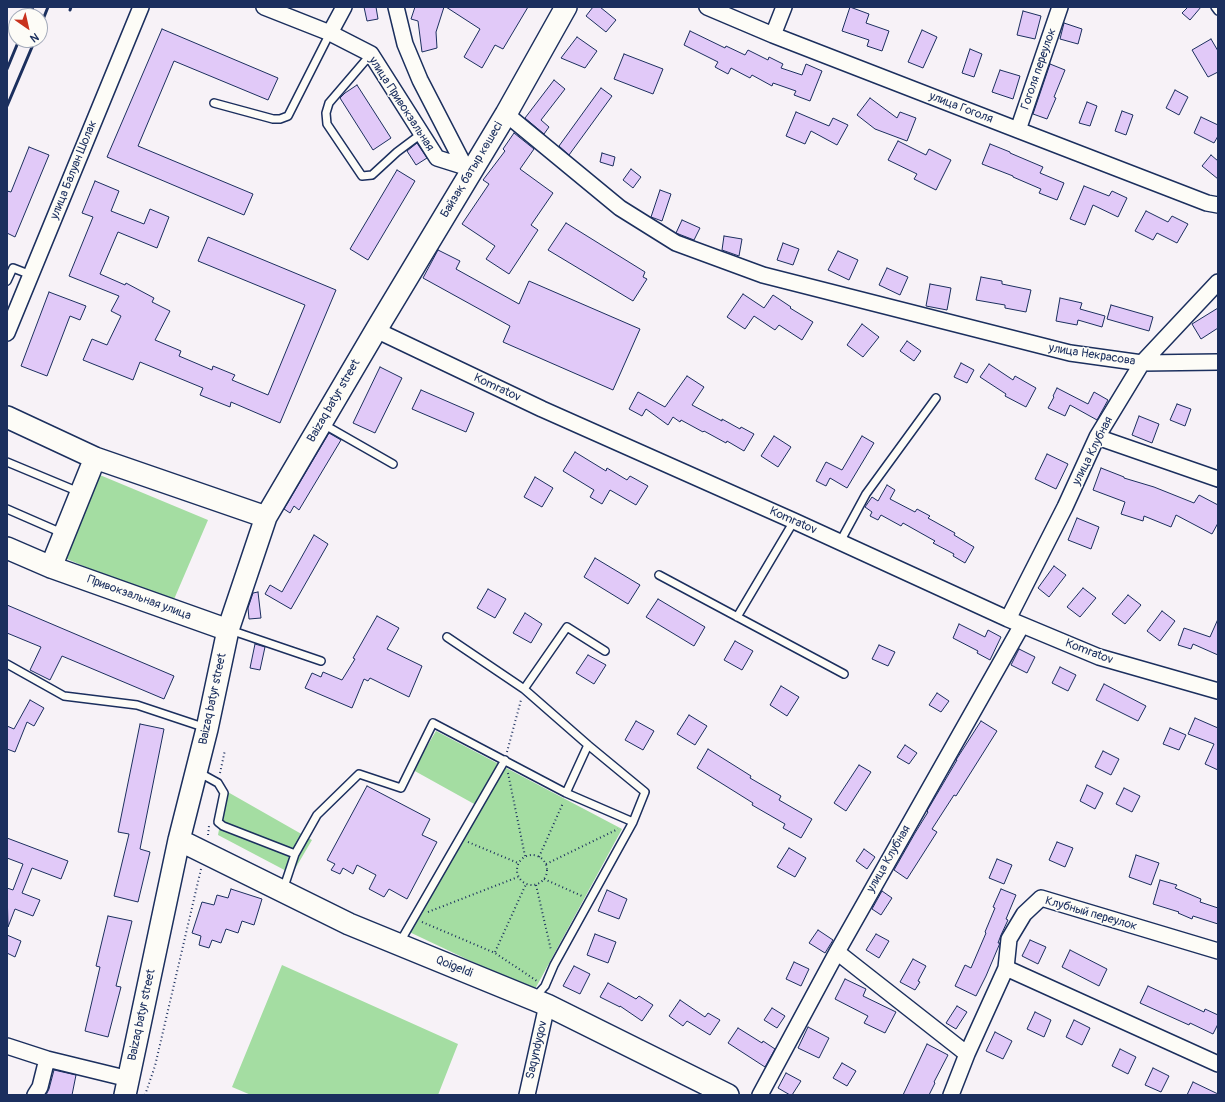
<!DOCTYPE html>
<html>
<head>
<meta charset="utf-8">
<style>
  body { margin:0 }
  #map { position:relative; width:1225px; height:1102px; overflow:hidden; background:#f7f2f7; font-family:Pangolin,sans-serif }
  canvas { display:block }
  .frame { position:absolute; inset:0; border:8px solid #1b2f5e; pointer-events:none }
  .north { position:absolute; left:8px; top:8px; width:40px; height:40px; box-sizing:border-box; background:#fdfcf7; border:1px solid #a3aaba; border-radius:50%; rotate:146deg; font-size:11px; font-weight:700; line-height:16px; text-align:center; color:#1b2f5e }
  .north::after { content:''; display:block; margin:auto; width:14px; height:18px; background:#c8321e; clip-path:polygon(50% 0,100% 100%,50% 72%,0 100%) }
</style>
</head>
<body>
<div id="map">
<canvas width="1225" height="1102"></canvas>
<div class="frame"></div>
<div class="north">N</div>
</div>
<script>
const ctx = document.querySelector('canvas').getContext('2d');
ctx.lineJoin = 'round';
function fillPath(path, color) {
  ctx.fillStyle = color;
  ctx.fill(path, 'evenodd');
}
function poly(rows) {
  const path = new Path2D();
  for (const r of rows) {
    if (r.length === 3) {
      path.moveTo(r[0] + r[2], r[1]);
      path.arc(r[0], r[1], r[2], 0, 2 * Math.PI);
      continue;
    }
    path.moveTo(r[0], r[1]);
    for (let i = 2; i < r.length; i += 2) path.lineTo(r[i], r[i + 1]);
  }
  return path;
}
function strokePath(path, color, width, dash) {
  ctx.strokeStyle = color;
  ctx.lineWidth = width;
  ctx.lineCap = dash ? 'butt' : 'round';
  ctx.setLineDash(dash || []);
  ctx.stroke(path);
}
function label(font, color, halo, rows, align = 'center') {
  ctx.font = font + ' Pangolin,sans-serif';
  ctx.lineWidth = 3;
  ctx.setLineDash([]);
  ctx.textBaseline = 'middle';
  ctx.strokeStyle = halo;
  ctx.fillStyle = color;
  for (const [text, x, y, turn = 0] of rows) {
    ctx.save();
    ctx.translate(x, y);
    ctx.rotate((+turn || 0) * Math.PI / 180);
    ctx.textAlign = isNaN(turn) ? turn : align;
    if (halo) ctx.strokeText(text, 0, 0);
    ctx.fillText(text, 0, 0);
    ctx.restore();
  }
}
fillPath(poly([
  [95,473,208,520,172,604,60,556],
  [436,731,622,829,534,991,403,929,476,805,413,770],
  [226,791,312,840,292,874,218,835],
  [282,965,458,1044,438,1095,251,1095,232,1087]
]), '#a4dda2');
const building = poly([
  [364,7,376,7,378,19,367,21,364,7],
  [415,7,444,7,436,32,437,48,422,52,418,21,411,19,415,7],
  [446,7,528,7,503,49,495,45,482,68,464,57,480,29,446,7],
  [593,7,600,7,616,20,606,32,586,16,593,7],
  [850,7,869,14,866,23,889,31,882,51,867,46,869,40,842,31,850,7],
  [1188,7,1201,7,1190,20,1182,13,1188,7],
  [1023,11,1041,16,1035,39,1017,35,1023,11],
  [1064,23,1082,29,1078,44,1060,39,1064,23],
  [162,29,278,78,268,100,174,61,138,146,253,194,244,215,107,157,162,29],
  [922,30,937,37,923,68,908,62,922,30],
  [690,31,725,48,726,46,745,55,748,50,768,60,769,57,783,64,781,68,802,75,806,64,822,71,810,101,794,95,796,91,773,83,772,86,752,75,750,78,731,68,728,74,715,67,718,62,684,45,690,31],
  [577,37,597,51,585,68,561,58,577,37],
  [1211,39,1218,51,1218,72,1208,77,1192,50,1211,39],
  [970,49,982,54,974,77,962,73,970,49],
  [624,54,663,69,653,94,614,79,624,54],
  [1050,64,1065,70,1054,97,1056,98,1047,119,1033,114,1050,64],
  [1000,70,1020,76,1013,99,992,92,1000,70],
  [554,80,565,89,541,120,549,127,544,134,525,118,554,80],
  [357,85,391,138,373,150,340,98,345,93,357,85],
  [601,88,612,96,569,155,559,146,601,88],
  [1175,90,1188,97,1179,115,1166,108,1175,90],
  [870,98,897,118,900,112,916,118,907,141,875,129,857,115,870,98],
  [1087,102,1097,106,1090,126,1079,123,1087,102],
  [1122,111,1133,115,1126,135,1115,131,1122,111],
  [796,112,829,126,833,118,848,125,837,145,811,131,805,144,786,136,796,112],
  [1201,117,1218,125,1218,136,1214,143,1194,133,1201,117],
  [514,133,534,149,520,169,553,193,531,225,538,230,509,274,486,259,495,246,462,224,489,184,483,180,505,151,503,149,514,133],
  [898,141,926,155,929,149,951,160,936,190,914,179,917,174,888,160,898,141],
  [417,143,427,158,416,165,407,151,417,143],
  [990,144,1010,152,1010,153,1043,167,1040,173,1064,183,1057,200,1039,193,1041,189,1013,177,1013,176,982,164,990,144],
  [29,147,49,155,15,237,7,233,7,191,11,192,29,147],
  [602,153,615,157,613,166,600,162,602,153],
  [1211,155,1218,161,1218,179,1202,166,1211,155],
  [631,169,641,177,633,188,623,180,631,169],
  [397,170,415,181,368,260,350,249,397,170],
  [95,181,119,191,111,211,144,224,150,209,169,217,157,248,118,232,100,274,125,285,126,283,154,298,152,302,170,311,155,340,181,351,179,356,212,370,213,366,235,375,232,380,268,395,305,305,198,261,208,237,336,290,280,423,231,402,230,407,200,395,203,388,140,362,133,380,83,360,92,339,107,345,121,316,111,311,119,296,69,276,93,217,82,213,95,181],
  [1084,186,1109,196,1112,191,1127,198,1118,217,1093,205,1085,225,1070,219,1084,186],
  [660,190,671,194,662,221,651,217,660,190],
  [1146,211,1168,222,1172,216,1188,224,1177,243,1157,233,1153,240,1135,231,1146,211],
  [682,220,700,228,694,240,676,233,682,220],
  [566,223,645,272,643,277,647,279,633,301,548,250,566,223],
  [724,236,742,239,739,256,722,250,724,236],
  [783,243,799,249,793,265,777,260,783,243],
  [438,250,460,261,456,269,519,304,529,281,640,329,613,390,503,342,510,326,423,278,438,250],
  [838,251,858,260,849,280,828,270,838,251],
  [887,268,908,277,900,295,879,285,887,268],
  [981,277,1002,281,1002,284,1031,290,1026,312,1005,308,1005,305,976,300,981,277],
  [930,284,951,288,947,310,926,306,930,284],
  [49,292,86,306,80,320,70,316,47,376,21,366,49,292],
  [743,294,764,308,773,295,791,307,790,308,813,322,802,340,779,325,775,330,754,316,745,329,727,317,743,294],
  [1060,298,1082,303,1080,309,1105,316,1102,327,1078,320,1077,325,1056,321,1060,298],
  [1111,305,1153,317,1149,331,1107,319,1111,305],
  [1218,308,1218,328,1201,339,1192,324,1218,308],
  [862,324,879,337,863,357,847,345,862,324],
  [907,341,921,351,914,361,900,351,907,341],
  [961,363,974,370,967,383,954,377,961,363],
  [989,364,1013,380,1015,376,1036,388,1026,407,1005,396,1006,394,980,377,989,364],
  [380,367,402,378,375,433,353,423,380,367],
  [687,376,704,387,692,405,722,421,722,419,740,429,741,427,754,434,744,451,727,441,726,443,704,431,703,432,681,420,680,422,673,417,668,425,646,409,642,416,629,409,638,392,665,407,687,376],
  [1057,388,1088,404,1094,392,1108,400,1097,420,1070,405,1065,416,1048,408,1054,397,1053,396,1057,388],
  [421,390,474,413,466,432,412,409,421,390],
  [1177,404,1191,409,1185,426,1170,420,1177,404],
  [1139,416,1159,424,1152,443,1132,435,1139,416],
  [329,433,341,440,299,510,294,506,290,513,284,509,329,433],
  [774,436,791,447,778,467,761,456,774,436],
  [862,436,874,443,847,488,830,478,826,486,816,481,826,462,842,470,862,436],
  [575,452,606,471,607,468,627,480,630,476,648,486,636,505,610,490,602,504,590,497,594,490,563,471,575,452],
  [1047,454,1068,464,1056,489,1035,479,1047,454],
  [1101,468,1124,477,1124,478,1154,487,1194,503,1199,495,1218,505,1218,523,1212,534,1176,515,1171,527,1144,516,1143,521,1121,514,1125,502,1093,490,1101,468],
  [535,477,553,488,542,507,524,497,535,477],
  [887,485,895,490,890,499,915,512,917,509,930,516,928,518,955,533,954,535,974,547,965,563,953,556,954,554,933,543,935,541,903,523,901,526,881,515,878,520,870,516,872,512,865,507,872,497,878,501,887,485],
  [1077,518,1099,527,1091,549,1068,540,1077,518],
  [314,535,328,544,291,609,265,594,270,585,282,592,314,535],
  [595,558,640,585,628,604,584,577,595,558],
  [1054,566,1066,575,1049,597,1038,588,1054,566],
  [1083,588,1096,598,1080,617,1067,607,1083,588],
  [488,589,506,599,495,618,477,608,488,589],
  [258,592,261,618,249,619,248,608,253,593,258,592],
  [1128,595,1141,605,1125,624,1112,614,1128,595],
  [658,599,705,627,694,646,646,617,658,599],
  [7,605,174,676,164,699,62,656,50,680,30,670,41,647,7,633,7,605],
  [1162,611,1175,621,1160,641,1147,631,1162,611],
  [525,613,542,624,531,643,513,633,525,613],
  [377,616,399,628,387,649,422,666,409,697,370,678,368,681,364,679,352,708,305,688,312,673,321,677,323,672,342,680,355,659,353,658,377,616],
  [1218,619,1218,655,1193,644,1191,649,1178,645,1184,628,1210,637,1218,619],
  [959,624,985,637,988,630,1001,637,990,660,977,653,978,651,953,638,959,624],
  [735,641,753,651,742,670,724,660,735,641],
  [255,644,265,647,260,670,250,668,255,644],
  [879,645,895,652,888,666,872,659,879,645],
  [1019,649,1035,657,1027,673,1011,665,1019,649],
  [588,655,606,665,594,684,576,673,588,655],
  [1060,667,1076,675,1068,691,1052,683,1060,667],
  [1104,684,1146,706,1138,721,1096,700,1104,684],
  [781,686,799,697,787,716,770,705,781,686],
  [937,693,949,701,941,712,929,705,937,693],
  [30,700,44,708,34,726,27,722,15,752,7,749,7,726,14,729,30,700],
  [689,715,707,726,695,745,677,734,689,715],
  [1195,718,1218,728,1218,770,1205,764,1214,744,1188,734,1195,718],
  [636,721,654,731,643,750,625,740,636,721],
  [981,721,997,731,956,796,954,795,932,829,937,832,907,879,894,870,915,833,928,812,927,811,957,760,956,760,981,721],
  [140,724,164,729,140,849,150,852,138,902,114,896,129,834,118,832,140,724],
  [1170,728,1186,735,1179,750,1163,744,1170,728],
  [905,745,917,753,909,764,897,757,905,745],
  [708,749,751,776,750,778,781,796,779,800,812,819,801,838,783,828,785,824,752,805,753,803,697,768,708,749],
  [1103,751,1119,759,1111,775,1095,767,1103,751],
  [859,765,871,772,846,811,834,803,859,765],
  [1087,785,1103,793,1095,809,1080,801,1087,785],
  [367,786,430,819,422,835,437,842,407,899,389,889,384,897,369,889,376,875,357,865,353,874,343,868,340,874,331,870,335,864,327,860,367,786],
  [1124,788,1140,796,1132,812,1116,804,1124,788],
  [7,838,68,861,61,879,32,868,22,893,40,900,33,916,15,909,8,927,7,888,13,890,23,864,7,858,7,838],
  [1057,842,1073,848,1065,867,1049,860,1057,842],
  [789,848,806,858,795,877,777,867,789,848],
  [864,849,875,857,867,869,856,861,864,849],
  [1136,855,1159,863,1151,885,1129,877,1136,855],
  [997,859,1012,865,1004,884,989,878,997,859],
  [1160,880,1177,885,1175,888,1201,899,1200,902,1218,908,1218,924,1193,916,1192,919,1178,913,1179,912,1153,904,1160,880],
  [231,889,262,899,254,925,242,921,238,933,226,929,221,943,212,940,209,948,199,945,201,936,192,933,202,902,214,905,217,895,228,898,231,889],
  [1001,889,1016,895,1006,919,1008,920,1001,935,998,943,1000,943,986,976,976,996,955,986,965,965,971,968,986,933,985,932,995,908,993,907,1001,889],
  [607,890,627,899,619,919,598,911,607,890],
  [882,891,892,898,881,915,872,909,882,891],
  [108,916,132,921,116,986,121,987,108,1037,85,1031,100,967,96,966,108,916],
  [818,930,833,940,825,953,809,943,818,930],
  [595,934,616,942,608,963,587,955,595,934],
  [876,934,889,941,879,958,866,950,876,934],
  [7,935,21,941,15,957,7,953,7,935],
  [1030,940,1046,947,1038,964,1022,956,1030,940],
  [1070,950,1107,969,1099,986,1062,967,1070,950],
  [913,959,926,966,918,981,920,982,915,990,900,982,913,959],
  [794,962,809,969,801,986,786,979,794,962],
  [574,966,590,974,580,994,563,986,574,966],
  [845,979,866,989,863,996,896,1012,885,1033,864,1023,868,1016,835,999,845,979],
  [608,983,636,999,639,996,653,1005,642,1021,620,1006,620,1007,600,997,608,983],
  [1148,986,1204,1012,1205,1009,1218,1015,1218,1024,1213,1034,1190,1023,1189,1025,1140,1003,1148,986],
  [680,1000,705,1017,708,1013,720,1020,710,1035,687,1021,683,1026,669,1016,680,1000],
  [957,1006,967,1012,956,1029,946,1023,957,1006],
  [772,1008,785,1016,777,1028,764,1020,772,1008],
  [1035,1012,1051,1020,1044,1037,1027,1029,1035,1012],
  [1074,1020,1090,1028,1082,1045,1066,1037,1074,1020],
  [808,1027,829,1038,819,1058,798,1048,808,1027],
  [738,1028,762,1043,763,1041,775,1049,765,1067,728,1043,738,1028],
  [995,1032,1012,1041,1003,1059,986,1051,995,1032],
  [927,1044,948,1055,934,1082,935,1083,929,1095,903,1095,927,1044],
  [1120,1049,1136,1057,1128,1074,1112,1066,1120,1049],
  [842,1063,856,1071,847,1086,833,1078,842,1063],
  [1153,1068,1169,1076,1161,1092,1145,1085,1153,1068],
  [54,1070,76,1075,72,1095,46,1095,49,1089,54,1070],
  [786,1073,801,1081,792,1095,790,1095,778,1088,786,1073],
  [1193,1082,1218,1094,1218,1095,1187,1095,1193,1082]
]);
fillPath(building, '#e1c9f8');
strokePath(building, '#1b2f5e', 1);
const lane = poly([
  [1215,7,1218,11],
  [371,54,329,103,326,113,327,124,362,176,372,175,397,152,421,134],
  [214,103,273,119,280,119,288,116,330,33],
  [7,281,13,268,31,275],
  [323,424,393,464],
  [7,462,79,492],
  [7,509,62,533],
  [840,542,866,494,936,398],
  [659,575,844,674],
  [737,617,794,521],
  [230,630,321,661],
  [447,637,524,689,588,745,645,792,633,822,554,965,545,986,535,997],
  [7,664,64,696,137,705,206,728],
  [524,689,567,627,605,651],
  [198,772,218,783,224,793,218,822,223,826,295,854,317,815,359,774,401,788,433,723,566,793,633,822],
  [566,793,588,745],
  [283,890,295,854],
  [400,942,505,760]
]);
const street = poly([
  [264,7,330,33,371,54,437,158,472,169],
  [396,7,405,44,420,80,465,167],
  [707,7,773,35,1018,130,1207,203,1218,205],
  [330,33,344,7],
  [773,35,784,7],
  [506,114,620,208,676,243,763,275,1070,353,1142,363,1218,362],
  [1018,130,1060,7],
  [376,330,542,409,794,521,1008,619,1099,657,1218,691],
  [7,333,141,7],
  [1097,437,1218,479],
  [1008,619,1065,507,1097,437,1142,363,1218,282],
  [837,952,967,1054],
  [1006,968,1218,1064],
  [7,1046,47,1059,129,1079],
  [35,1095,40,1087,47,1059],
  [527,1095,547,1005],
  [760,1095,837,952,1022,625],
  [951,1095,967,1054,1006,968,1009,939,1024,914,1041,898,1218,951]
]);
const secondary = poly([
  [7,417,95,458,266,517],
  [7,548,51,567,228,630],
  [51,567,95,458],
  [179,840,349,924,547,1005,728,1095],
  [125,1095,179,840,207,729,228,630,266,517,376,330,506,114,566,7]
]);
strokePath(lane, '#1b2f5e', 10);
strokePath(street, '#1b2f5e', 18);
strokePath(secondary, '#1b2f5e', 24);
strokePath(poly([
  [507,752,521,700],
  [220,773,225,750],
  [508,773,525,856],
  [208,835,209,826],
  [468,842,518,863],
  [532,870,15],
  [539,857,563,803],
  [546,864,618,829],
  [544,879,582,896],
  [536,885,551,950],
  [428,912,518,877],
  [422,922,495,953,537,981],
  [495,952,526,884],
  [145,1095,155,1066,201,869]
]), '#1b2f5e', 2, [1, 3]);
strokePath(lane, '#fdfcf7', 7);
strokePath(street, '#fdfcf7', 15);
strokePath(secondary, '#fdfcf7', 21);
strokePath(poly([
  [70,10,71,7],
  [29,16,33,7],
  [40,27,48,7],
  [7,69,19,40],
  [7,106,35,40]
]), '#1b2f5e', 3);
label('12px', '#1b2f5e', '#fdfcf7', [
  ["Гоголя переулок",1039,69,-71],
  ["улица Привокзальная",401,104,57],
  ["улица Гоголя",961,108,21],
  ["улица Балуан Шолак",74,170,-68],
  ["Байзақ батыр көшесі",472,170,-59],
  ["улица Некрасова",1092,355,9],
  ["Komratov",497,388,25],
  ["Baizaq batyr street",334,401,-60],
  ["улица Клубная",1093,451,-63],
  ["Komratov",793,521,24],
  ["Привокзальная улица",139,598,20],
  ["Komratov",1089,652,21],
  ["Baizaq batyr street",213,699,-78],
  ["улица Клубная",889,859,-60],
  ["Клубный переулок",1091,914,16],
  ["Qoigeldi",454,967,22],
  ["Baizaq batyr street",142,1015,-78],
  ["Saqyndyqov",537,1050,-77]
]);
</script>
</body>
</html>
